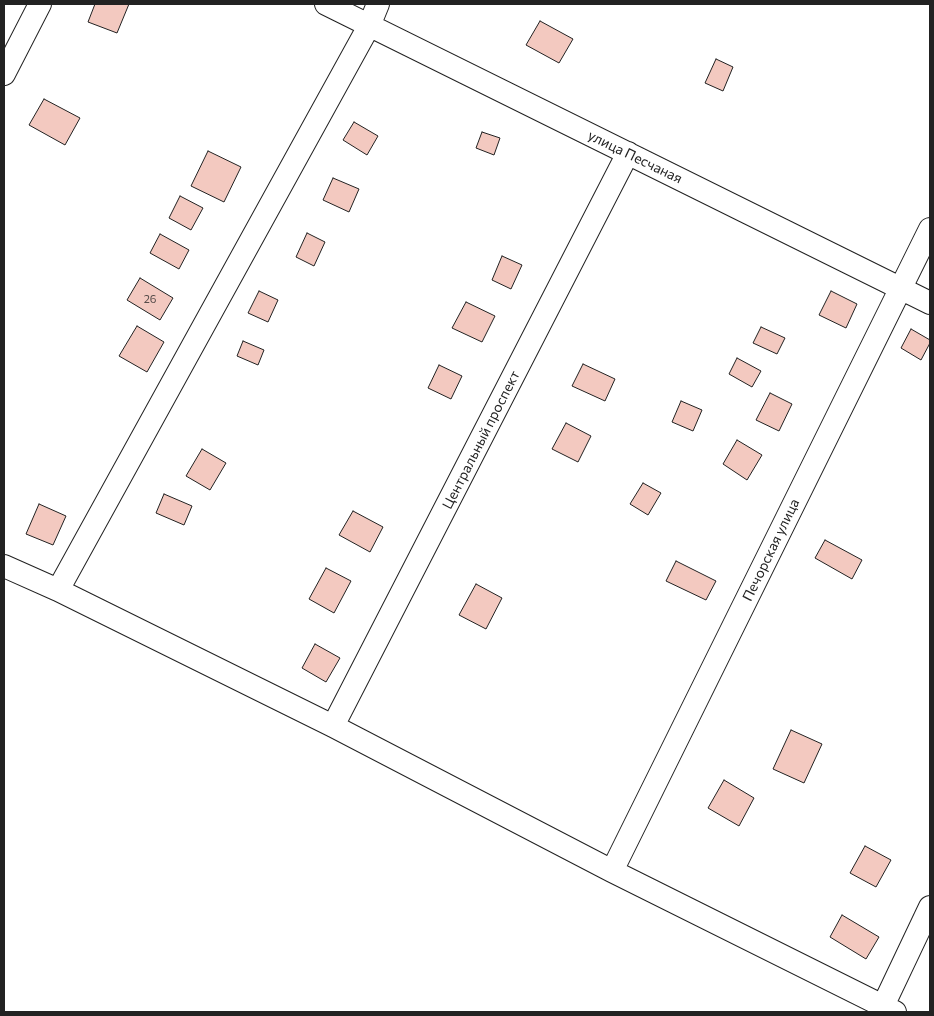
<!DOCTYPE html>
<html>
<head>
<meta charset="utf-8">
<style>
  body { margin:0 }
  #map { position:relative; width:934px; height:1016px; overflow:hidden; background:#fff; font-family:Commissioner,sans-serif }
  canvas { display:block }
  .frame { position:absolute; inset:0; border:5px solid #222; pointer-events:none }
</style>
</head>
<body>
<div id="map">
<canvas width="934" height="1016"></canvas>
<div class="frame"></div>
</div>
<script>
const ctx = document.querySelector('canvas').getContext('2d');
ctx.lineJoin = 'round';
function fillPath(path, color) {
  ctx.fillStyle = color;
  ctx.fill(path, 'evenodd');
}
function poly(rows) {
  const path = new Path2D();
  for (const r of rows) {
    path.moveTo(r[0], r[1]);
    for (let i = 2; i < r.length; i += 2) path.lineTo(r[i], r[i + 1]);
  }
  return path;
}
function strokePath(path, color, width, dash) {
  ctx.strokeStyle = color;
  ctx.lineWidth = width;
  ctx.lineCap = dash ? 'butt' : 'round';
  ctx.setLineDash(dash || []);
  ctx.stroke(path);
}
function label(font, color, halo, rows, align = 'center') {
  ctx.font = font + ' Commissioner,sans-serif';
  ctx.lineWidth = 4;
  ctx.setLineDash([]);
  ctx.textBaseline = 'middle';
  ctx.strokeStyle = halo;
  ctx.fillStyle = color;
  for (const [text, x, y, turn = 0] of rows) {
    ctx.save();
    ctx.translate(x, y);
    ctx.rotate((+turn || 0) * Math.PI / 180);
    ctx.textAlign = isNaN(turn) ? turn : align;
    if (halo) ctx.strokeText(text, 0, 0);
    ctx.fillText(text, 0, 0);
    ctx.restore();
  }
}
const building = poly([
  [95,4,129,4,117,33,88,22,95,4],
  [540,21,573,39,559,63,526,45,540,21],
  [716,59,733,67,723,91,705,83,716,59],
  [44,99,80,118,65,145,29,125,44,99],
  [354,122,378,136,367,155,343,140,354,122],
  [482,132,500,138,494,155,476,148,482,132],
  [208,151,241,167,224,202,191,186,208,151],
  [333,178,359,189,349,212,323,200,333,178],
  [180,196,203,208,191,230,169,218,180,196],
  [307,233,325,242,314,266,296,257,307,233],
  [160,234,189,250,179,269,150,253,160,234],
  [502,256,522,265,511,289,492,280,502,256],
  [140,278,173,298,160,320,127,300,140,278],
  [259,291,278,300,268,322,248,313,259,291],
  [831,291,857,304,846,328,819,315,831,291],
  [466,302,495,316,482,342,452,328,466,302],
  [137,326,164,342,147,372,119,356,137,326],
  [761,327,785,338,777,354,753,343,761,327],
  [911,329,930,340,930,343,921,360,901,348,911,329],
  [243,341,264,350,258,365,237,356,243,341],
  [737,358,761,371,752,387,729,374,737,358],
  [583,364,615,379,605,401,572,386,583,364],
  [439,365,462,376,451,399,428,388,439,365],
  [770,393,792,404,779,431,756,420,770,393],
  [681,401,702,410,693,431,672,422,681,401],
  [566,423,591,436,578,462,552,449,566,423],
  [737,440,762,455,747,480,723,464,737,440],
  [202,449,226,463,210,490,186,476,202,449],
  [643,483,661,493,648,515,630,504,643,483],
  [164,494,192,506,184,525,156,513,164,494],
  [39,504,66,516,53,545,26,534,39,504],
  [353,511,383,527,370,552,339,535,353,511],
  [825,540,862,560,852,579,815,558,825,540],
  [676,561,716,581,706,600,666,581,676,561],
  [326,568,351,581,334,613,309,599,326,568],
  [476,584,502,598,486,629,459,615,476,584],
  [315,644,340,658,326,682,302,668,315,644],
  [791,730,822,744,804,783,773,769,791,730],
  [724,780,754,798,739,826,708,808,724,780],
  [865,846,891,860,876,887,850,873,865,846],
  [842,915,879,937,866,959,830,937,842,915]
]);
fillPath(building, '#f3c9c0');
strokePath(building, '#222', 1);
const minor = poly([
  [326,4,930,303],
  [4,74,40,4],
  [4,566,58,590,369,26,378,4],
  [58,590,333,726,612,871,895,1012],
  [333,726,628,153],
  [612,871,930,229],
  [883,1006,930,907]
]);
strokePath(minor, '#222', 24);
strokePath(minor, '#fff', 22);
label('11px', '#564c4a', null, [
  ["26",150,299]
]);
label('14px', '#222', '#fff', [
  ["улица Песчаная",635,157,26],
  ["Центральный проспект",481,440,-63],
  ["Печорская улица",771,550,-64]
]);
</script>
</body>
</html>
